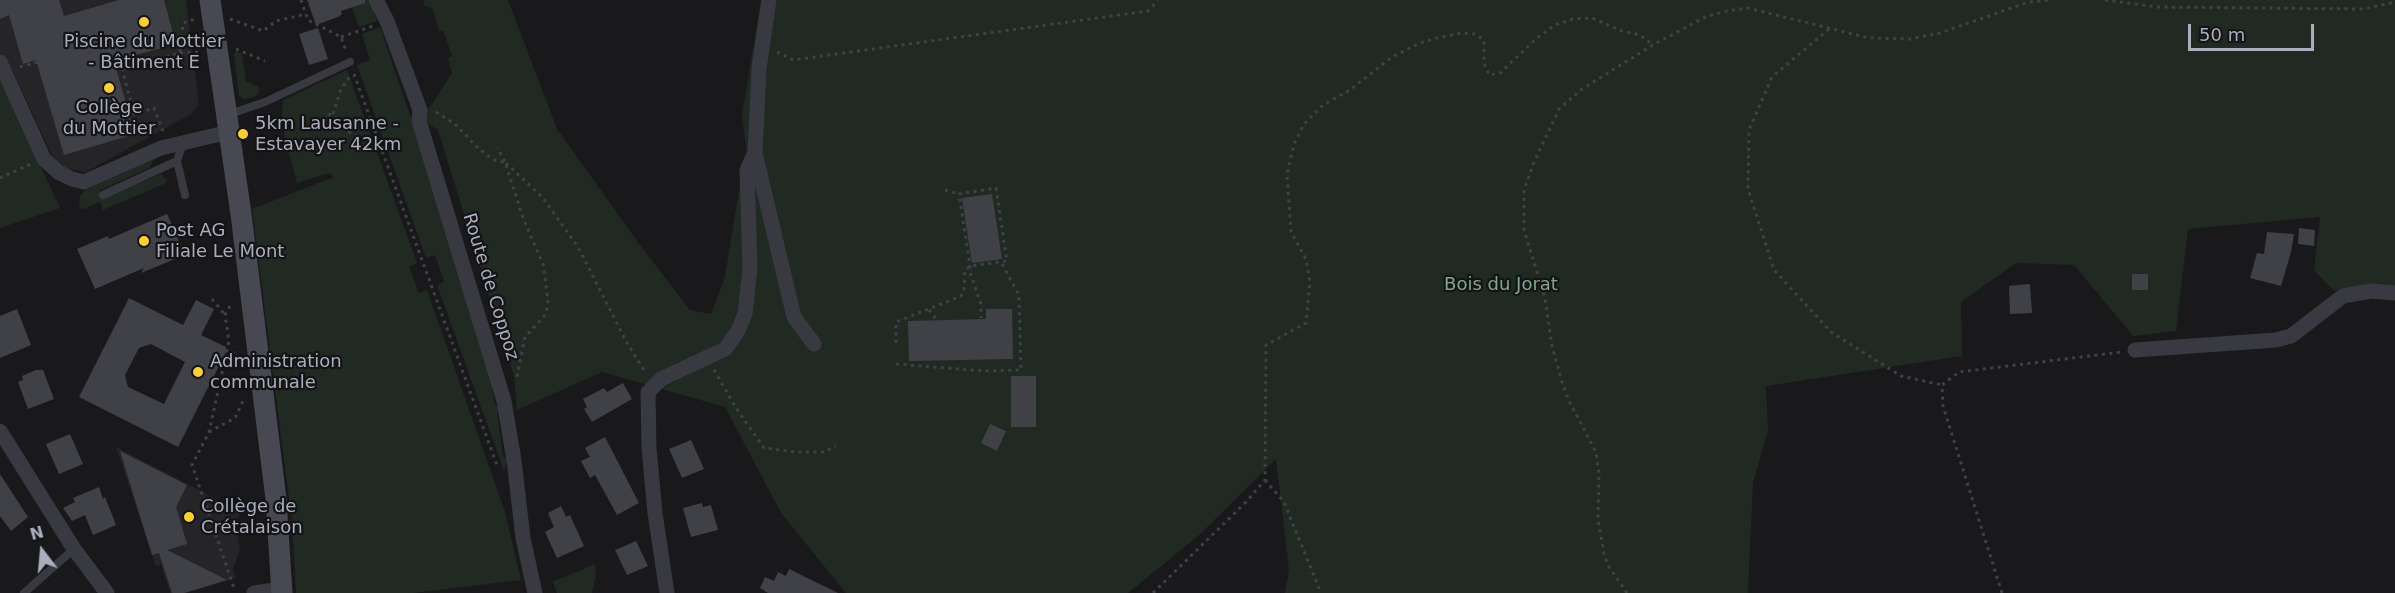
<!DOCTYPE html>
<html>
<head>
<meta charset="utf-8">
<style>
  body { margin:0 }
  #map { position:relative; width:2395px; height:593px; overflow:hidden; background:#19191b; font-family:"DejaVu Sans",sans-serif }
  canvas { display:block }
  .north { position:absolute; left:12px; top:521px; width:60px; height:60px; -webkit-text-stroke:4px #141416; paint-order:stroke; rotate:344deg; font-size:16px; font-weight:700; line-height:24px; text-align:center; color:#aaaebc }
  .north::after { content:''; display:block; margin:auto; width:21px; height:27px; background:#aaaebc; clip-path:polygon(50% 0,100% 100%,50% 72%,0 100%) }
  .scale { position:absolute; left:2188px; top:24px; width:126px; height:27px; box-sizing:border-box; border:3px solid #aaaebc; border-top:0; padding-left:8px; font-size:18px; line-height:21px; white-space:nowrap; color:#aaaebc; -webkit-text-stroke:4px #141416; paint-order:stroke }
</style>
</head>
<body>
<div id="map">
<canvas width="2395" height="593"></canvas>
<div class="north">N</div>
<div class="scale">50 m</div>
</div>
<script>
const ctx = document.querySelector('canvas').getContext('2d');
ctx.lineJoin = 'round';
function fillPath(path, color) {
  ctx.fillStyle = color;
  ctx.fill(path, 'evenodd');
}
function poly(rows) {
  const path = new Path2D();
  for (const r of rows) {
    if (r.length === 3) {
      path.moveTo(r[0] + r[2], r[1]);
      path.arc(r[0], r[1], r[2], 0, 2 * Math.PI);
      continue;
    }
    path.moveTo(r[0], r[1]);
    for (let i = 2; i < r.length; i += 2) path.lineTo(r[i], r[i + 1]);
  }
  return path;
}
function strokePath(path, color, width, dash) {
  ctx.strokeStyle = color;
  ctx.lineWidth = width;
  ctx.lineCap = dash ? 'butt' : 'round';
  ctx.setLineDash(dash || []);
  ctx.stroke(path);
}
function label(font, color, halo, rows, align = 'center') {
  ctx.font = font + ' "DejaVu Sans",sans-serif';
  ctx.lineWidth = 4.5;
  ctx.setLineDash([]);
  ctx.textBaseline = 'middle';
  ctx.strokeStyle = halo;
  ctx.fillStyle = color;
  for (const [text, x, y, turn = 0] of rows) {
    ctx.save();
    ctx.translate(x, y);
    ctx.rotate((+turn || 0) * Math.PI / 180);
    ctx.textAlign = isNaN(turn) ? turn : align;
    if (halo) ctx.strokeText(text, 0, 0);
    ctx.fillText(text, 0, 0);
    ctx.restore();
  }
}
fillPath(poly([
  [0,0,186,0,199,105,191,114,86,172,67,169,58,163,52,155,12,70,0,61],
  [116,447,241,512,236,522,240,549,233,569,236,578,186,593,170,593,161,564,156,566]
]), '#252528');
fillPath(poly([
  [165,0,185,0,187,17,180,24,179,47,171,52,169,46,177,44],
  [349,0,369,0,377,21,359,27],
  [423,0,508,0,557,129,637,241,690,310,711,314,725,277,746,147,742,115,761,0,2395,0,2395,287,2371,284,2334,291,2314,270,2320,217,2188,229,2176,331,2133,336,2074,265,2016,263,1961,302,1962,356,1766,386,1768,430,1753,483,1748,593,1285,593,1289,570,1276,459,1198,536,1128,593,846,593,781,513,725,407,602,372,517,410,514,376,438,130,424,121,426,113,452,73,448,58,452,56,443,30,439,31,433,9,425,6],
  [380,27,438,198,490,378,495,404,499,408,497,412,503,456,508,460,504,471,437,285,444,282,435,255,426,258,357,65,370,60,362,34],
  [236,51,242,54,246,81,259,87,258,94,251,98,244,99,239,96,234,54],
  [347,70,417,263,409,267,419,293,427,290,505,512,521,580,413,593,296,593,292,522,252,209,334,177,329,173,297,183,285,139,282,117,283,100],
  [0,79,60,208,0,228],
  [154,159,149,168,100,190,103,198,161,174,167,181,164,184,103,210,100,202,83,209,79,208,80,196,85,190],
  [595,564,596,575,592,593,557,593,553,582]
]), '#202a22');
fillPath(poly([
  [0,0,59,0,64,16,119,0,164,0,176,44,114,61,135,134,64,155,36,60,23,64,9,15,0,19],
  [307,0,365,0,365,3,341,11,342,14,338,17,316,25],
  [318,28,328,59,309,65,299,34],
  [992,194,1002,259,972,263,962,198],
  [167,214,185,255,141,273,144,268,95,289,77,249,108,236,109,239],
  [2299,228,2315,230,2314,246,2298,244],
  [2267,232,2294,234,2291,252,2281,286,2250,278,2257,253,2264,254],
  [2132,274,2148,274,2148,290,2132,290],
  [2030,284,2032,313,2010,314,2009,286],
  [129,298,183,325,196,300,214,309,201,335,226,347,226,352,178,447,79,397],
  [151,344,185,362,164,404,128,387,125,375,139,348],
  [17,309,31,345,0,358,0,316],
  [986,309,1012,309,1013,359,909,361,908,321,986,319],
  [36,370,43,370,54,399,28,409,18,382,23,380,22,376],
  [1011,376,1036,376,1036,427,1011,427],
  [623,383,632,399,592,422,584,409,587,407,583,399,604,388,607,392],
  [990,424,1006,431,997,451,981,443],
  [70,434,83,464,59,474,46,444],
  [605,437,639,503,617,515,595,475,590,478,581,461,590,457,585,448],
  [691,440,704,469,682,478,669,449],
  [120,451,187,485,176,507,187,544,167,550,227,580,184,593,172,593,159,553,152,555],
  [0,474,28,517,11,531,0,516],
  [99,487,103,499,105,497,116,525,93,535,85,515,72,521,63,508,75,502,73,498],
  [702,503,703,507,711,505,718,530,691,537,683,508],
  [561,506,566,517,570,515,584,546,557,558,545,532,554,527,548,513],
  [636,541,648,566,627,575,615,550],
  [789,569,838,593,768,593,760,588,765,577,774,581,778,572,786,576]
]), '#404146');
strokePath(poly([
  [301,0,308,20,341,37,346,51],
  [2105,0,2158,7,2363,9,2395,2],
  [230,19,263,31,276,21,306,14],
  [1829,29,1772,77,1749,130,1748,189,1774,270,1831,332,1901,376,1942,385],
  [341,37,373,26],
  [117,39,119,57,134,114,154,108,163,131],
  [236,49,265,61],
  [777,52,793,60,1148,11,1158,0],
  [180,53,199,52],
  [20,67,117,39,106,0],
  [123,69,180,53,183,23,195,19],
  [354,74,498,468],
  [436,112,455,124,478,148,492,159,506,163,497,148],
  [333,114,341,89,348,79,355,75],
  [331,120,5.5],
  [336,123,360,139,370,142,378,141],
  [506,163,543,198,578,247,626,341,645,372],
  [506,165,523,218,543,264,548,300,546,314,525,337,516,381],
  [0,178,31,164],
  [945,190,959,194],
  [212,299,225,315],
  [230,306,225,315,229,341,209,432,192,465,235,591],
  [929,310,936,319],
  [896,343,896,322,961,296,964,290,965,270,970,266,1007,261,996,188,959,194,970,266,971,275,981,304,981,318],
  [896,364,983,371,1021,370,1019,295,1001,262],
  [225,367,236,347],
  [714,370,736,408,764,448,795,452,824,452,836,446],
  [209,432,235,418,243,401],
  [1265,480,1284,502,1321,593],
  [1153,593,1246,502,1265,480,1266,345,1306,323,1310,282,1306,259,1291,232,1287,174,1294,144,1304,124,1323,105,1350,90,1392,57,1420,43,1441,37,1462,33,1475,34,1484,40,1484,63,1489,75,1500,73,1537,38,1555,25,1573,19,1592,18,1622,31,1640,35,1653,45],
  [1627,593,1609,567,1604,554,1598,519,1599,473,1596,452,1569,401,1562,382,1552,346,1545,298,1524,230,1524,190,1534,162,1559,109,1582,89,1653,45,1705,17,1727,11,1748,8,1869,38,1910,39,1940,33,2029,2,2050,0],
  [2002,593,1943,406,1942,385,1959,372,2122,352]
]), '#3f4148', 3, [3, 4.5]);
strokePath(poly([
  [227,115,265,102,350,62],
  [183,143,177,161,185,195],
  [103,195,177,161],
  [24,593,74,549]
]), '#393a41', 8);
strokePath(poly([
  [376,0,387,21,420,110,419,121,504,401,514,460,523,538,535,593],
  [769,0,759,69,755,153,794,317,814,344],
  [0,62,44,159,58,172,72,179,84,182,161,148,229,132],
  [2135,350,2276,340,2291,336,2343,296,2371,291,2395,293],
  [0,431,74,549,107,593],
  [254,593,282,589],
  [667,593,655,513,649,448,648,392,661,379,725,349,738,331,745,314,750,268,747,170,755,153]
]), '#393a41', 15);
strokePath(poly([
  [210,0,241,214,276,499,282,593]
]), '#474851', 21);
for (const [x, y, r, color] of [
  [144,22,6,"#ffd02d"],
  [109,88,6,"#ffd02d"],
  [243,134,6,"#ffd02d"],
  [144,241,6,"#ffd02d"],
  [198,372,6,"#ffd02d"],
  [189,517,6,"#ffd02d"]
]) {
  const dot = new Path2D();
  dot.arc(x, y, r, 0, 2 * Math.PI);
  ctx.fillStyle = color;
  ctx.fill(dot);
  strokePath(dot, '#141416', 2);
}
label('18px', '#aaaebc', '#141416', [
  ["Piscine du Mottier",144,42,"center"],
  ["- Bâtiment E",144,63,"center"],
  ["Collège",109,108,"center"],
  ["du Mottier",109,129,"center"],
  ["5km Lausanne -",255,124],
  ["Estavayer 42km",255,145],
  ["Post AG",156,231],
  ["Filiale Le Mont",156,252],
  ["Administration",210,362],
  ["communale",210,383],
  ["Collège de",201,507],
  ["Crétalaison",201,528]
], 'left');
label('18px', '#80a887', '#141416', [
  ["Bois du Jorat",1501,285]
]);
label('18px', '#aaaebc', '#141416', [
  ["Route de Coppoz",490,287,73]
]);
</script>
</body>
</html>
